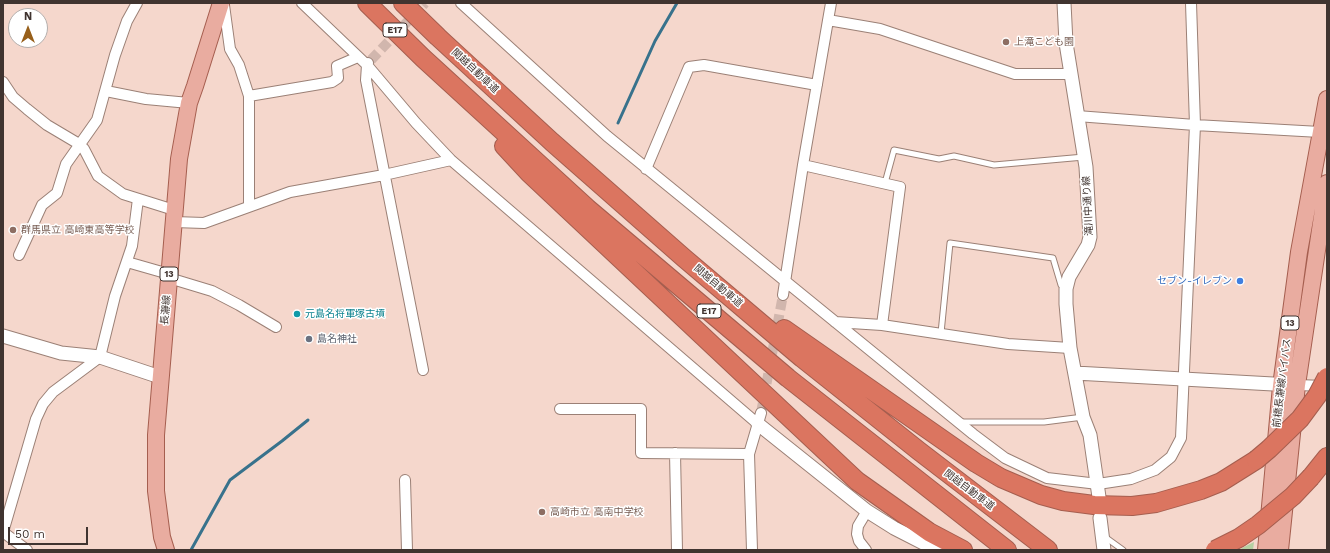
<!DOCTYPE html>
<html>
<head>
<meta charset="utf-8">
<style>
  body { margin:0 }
  #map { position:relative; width:1330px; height:553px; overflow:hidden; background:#f5d7cc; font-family:"Work Sans",sans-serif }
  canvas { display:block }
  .frame { position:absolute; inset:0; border:4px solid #403430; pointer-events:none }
  .north { position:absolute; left:8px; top:8px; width:40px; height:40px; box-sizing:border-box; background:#fff; border:1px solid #b3aeac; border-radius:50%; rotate:0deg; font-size:11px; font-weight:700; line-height:16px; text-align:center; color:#403430 }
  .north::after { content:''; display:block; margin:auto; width:14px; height:18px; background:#975f1a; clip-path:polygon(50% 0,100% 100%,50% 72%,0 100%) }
  .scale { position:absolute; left:8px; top:527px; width:80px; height:18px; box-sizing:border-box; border:2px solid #403430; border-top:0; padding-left:5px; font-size:12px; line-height:14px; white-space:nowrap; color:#403430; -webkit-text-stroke:3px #fff; paint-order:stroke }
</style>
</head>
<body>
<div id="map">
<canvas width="1330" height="553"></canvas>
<div class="frame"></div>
<div class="north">N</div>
<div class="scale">50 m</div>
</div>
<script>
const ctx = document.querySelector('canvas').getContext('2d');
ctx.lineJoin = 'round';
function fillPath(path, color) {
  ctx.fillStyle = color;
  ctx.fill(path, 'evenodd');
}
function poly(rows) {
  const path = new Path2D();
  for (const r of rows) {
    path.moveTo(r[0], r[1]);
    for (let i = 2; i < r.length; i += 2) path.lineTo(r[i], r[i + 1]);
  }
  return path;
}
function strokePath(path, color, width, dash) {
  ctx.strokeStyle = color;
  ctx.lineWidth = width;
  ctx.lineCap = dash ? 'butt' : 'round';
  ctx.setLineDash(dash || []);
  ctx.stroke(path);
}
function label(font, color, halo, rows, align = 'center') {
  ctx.font = font + ' "Work Sans","Noto Sans JP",sans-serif';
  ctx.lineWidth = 3;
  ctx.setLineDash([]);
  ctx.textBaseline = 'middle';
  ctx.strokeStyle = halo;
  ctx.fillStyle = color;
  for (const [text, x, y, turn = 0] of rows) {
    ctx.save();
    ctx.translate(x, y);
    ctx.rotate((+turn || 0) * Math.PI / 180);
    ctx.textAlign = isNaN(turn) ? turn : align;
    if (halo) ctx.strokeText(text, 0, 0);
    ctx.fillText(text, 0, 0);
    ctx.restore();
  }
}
fillPath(poly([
  [1254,542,1253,550,1239,550,1244,547]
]), '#b5d0a2');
strokePath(poly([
  [618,123,655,41,677,3],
  [191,550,230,480,282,441,308,420]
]), '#38728c', 3);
strokePath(poly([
  [371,60,425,3],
  [761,413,783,295]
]), '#d1b6ad', 10, [10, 5]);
const service = poly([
  [885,183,894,150,939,159,954,156,994,165,1084,157],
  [941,333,950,243,1053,258,1061,285,1065,288],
  [961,422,1044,422,1083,417],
  [1105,537,1123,550]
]);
const minor = poly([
  [302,3,367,65,416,123,451,160,758,424],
  [461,3,607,136,973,434,1005,458,1047,478,1098,484,1131,479,1155,470,1171,457,1181,438,1195,125,1191,3],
  [224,5,230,49,239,65,249,96,249,206],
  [828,20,880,29,1015,74,1070,74],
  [368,63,367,65,366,80,423,370],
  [3,82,13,97,27,109,47,125,79,144,84,149,98,176,123,194,174,210],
  [106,91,146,99,189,103],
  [249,96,332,82,338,78,337,66,358,57],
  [1077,116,1195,125,1320,132],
  [803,165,900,187,882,325],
  [646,169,689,67,704,65,817,85],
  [174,222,204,223,290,192,384,175,451,160],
  [19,255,42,205,57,193,66,164,97,120,115,55,127,21,137,3],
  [127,262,169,274],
  [169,278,212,291,239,305,276,327],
  [783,295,803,165,831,3],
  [835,322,882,325,1008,344,1070,348],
  [1297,385,1325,386],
  [560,409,641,409,641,453,749,454],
  [675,453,677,550],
  [405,480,407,550],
  [3,532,36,419,43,404,53,392,100,357,115,296,132,246,138,199],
  [3,532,27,550],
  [752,550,749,454,761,413],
  [866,550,859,541,857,534,858,526,867,511]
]);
const tertiary = poly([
  [1064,3,1066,43,1086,167,1090,237,1088,245,1069,277,1066,289,1066,304,1070,348,1083,417,1090,435,1099,497],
  [3,336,61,353,100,357,160,377],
  [1075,373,1291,385],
  [758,424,867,511,894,528,937,550],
  [1100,518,1104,550]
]);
const primary = poly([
  [166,550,162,537,156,491,156,435,179,159,189,103,195,86,221,3],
  [1266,550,1281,386,1299,252,1327,99],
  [1280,550,1297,385,1327,183]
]);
const motorway = poly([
  [367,3,423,58,587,208,788,378,1007,550],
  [403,3,438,37,552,142,684,258,802,358,919,451,1048,550],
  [504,146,529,173,857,481,929,532,963,550],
  [784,329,976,463,1001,478,1041,495,1063,501,1094,505,1132,506,1156,503,1201,490,1221,482,1256,460],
  [1311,477,1327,457]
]);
strokePath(service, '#9b8076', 7);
strokePath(minor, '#9b8076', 12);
strokePath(tertiary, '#9b8076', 15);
strokePath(primary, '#a55e4f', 18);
strokePath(motorway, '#a55e4f', 20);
strokePath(service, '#fff', 5);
strokePath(minor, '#fff', 10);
strokePath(tertiary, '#fff', 13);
strokePath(primary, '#e9aca0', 16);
strokePath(motorway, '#db7560', 18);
const motorwayBridge = poly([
  [1256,460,1269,449,1300,419,1317,396,1327,377],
  [1215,550,1239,538,1258,525,1293,496,1311,477]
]);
strokePath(motorwayBridge, '#a55e4f', 20, []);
strokePath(motorwayBridge, '#db7560', 18);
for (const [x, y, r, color] of [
  [1006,42,4,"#8d6e63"],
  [13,230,4,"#8d6e63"],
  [1240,281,4,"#3f7fe0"],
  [297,314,4,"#0f9aa8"],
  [309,339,4,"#6b7280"],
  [542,512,4,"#8d6e63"]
]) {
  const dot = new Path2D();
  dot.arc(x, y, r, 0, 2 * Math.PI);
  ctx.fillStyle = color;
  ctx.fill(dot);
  strokePath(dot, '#fff', 1.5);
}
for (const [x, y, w] of [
  [395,30,24],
  [169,274,18],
  [709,311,24],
  [1290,323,18]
]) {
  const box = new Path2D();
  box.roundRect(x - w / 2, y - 7, w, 14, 3);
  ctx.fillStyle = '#fff';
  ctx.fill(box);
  strokePath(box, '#403430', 1);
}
label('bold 9px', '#403430', null, [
  ["E17",395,30],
  ["13",169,274],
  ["E17",709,311],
  ["13",1290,323]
]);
label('10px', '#785e54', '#fff', [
  ["上滝こども園",1014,42],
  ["群馬県立 高崎東高等学校",21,230],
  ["高崎市立 高南中学校",550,512]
], 'left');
label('10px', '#403430', '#fff', [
  ["関越自動車道",475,71,43],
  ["滝川中通り線",1088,206,-93],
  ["関越自動車道",718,286,40],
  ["長瀞線",166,310,-85],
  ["前橋長瀞線バイパス",1282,383,-83],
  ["関越自動車道",969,490,37]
]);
label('10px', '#366cbe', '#fff', [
  ["セブン-イレブン",1232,281]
], 'right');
label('10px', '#0d838f', '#fff', [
  ["元島名将軍塚古墳",305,314]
], 'left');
label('10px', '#5b616d', '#fff', [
  ["島名神社",317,339]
], 'left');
</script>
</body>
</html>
